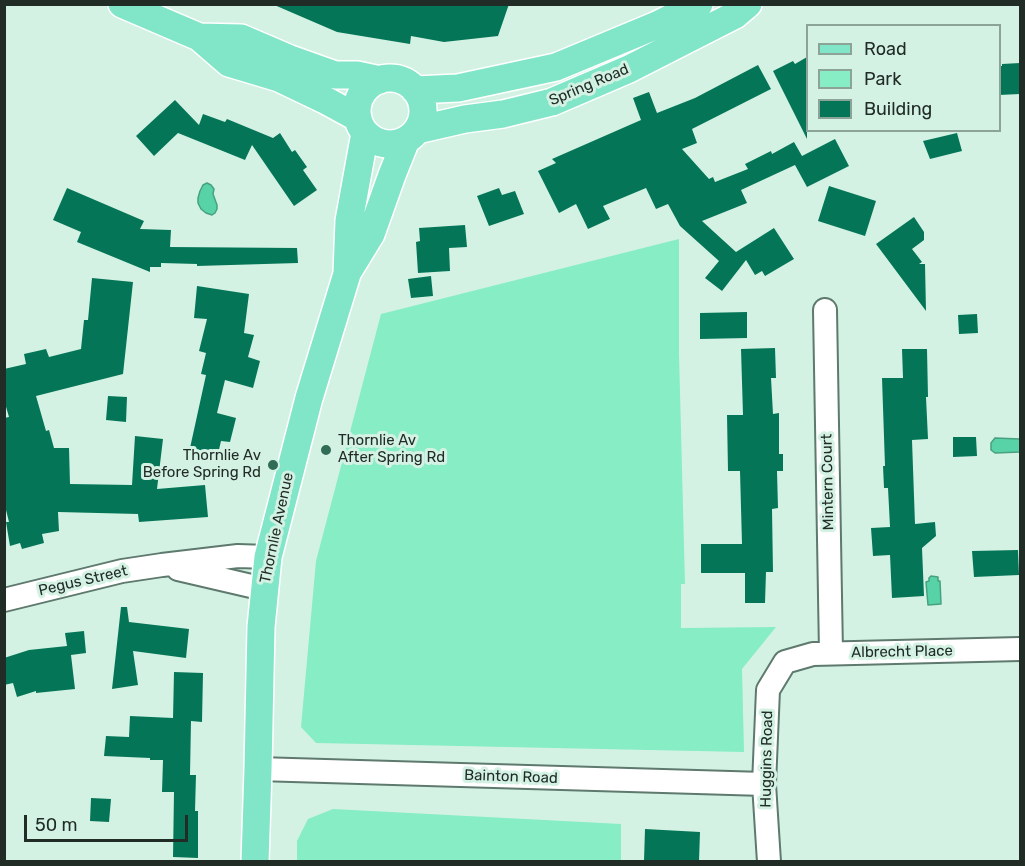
<!DOCTYPE html>
<html>
<head>
<meta charset="utf-8">
<style>
  body { margin:0 }
  #map { position:relative; width:1025px; height:866px; overflow:hidden; background:#d4f2e4; font-family:Rubik,sans-serif }
  canvas { display:block }
  .frame { position:absolute; inset:0; border:6px solid #212c27; pointer-events:none }
  .legend { position:absolute; left:806px; top:24px; width:195px; height:108px; box-sizing:border-box; background:#d4f2e4; border:2px solid #8ca398; margin:0; padding:8px 10px; list-style:none; font-size:18px; color:#212c27 }
  .legend li { display:flex; align-items:center; gap:12px; height:30px }
  .legend b { width:30px; border:2px solid #8ca398 }
  .scale { position:absolute; left:24px; top:815px; width:164px; height:27px; box-sizing:border-box; border:3px solid #212c27; border-top:0; padding-left:8px; font-size:18px; line-height:21px; white-space:nowrap; color:#212c27; -webkit-text-stroke:4px #d4f2e4; paint-order:stroke }
</style>
</head>
<body>
<div id="map">
<canvas width="1025" height="866"></canvas>
<div class="frame"></div>
<ul class="legend">
<li><b style="height:8px;background:#80e6c7"></b>Road</li>
<li><b style="height:16px;background:#86edc4"></b>Park</li>
<li><b style="height:16px;background:#047657"></b>Building</li>
</ul>
<div class="scale">50 m</div>
</div>
<script>
const ctx = document.querySelector('canvas').getContext('2d');
ctx.lineJoin = 'round';
function fillPath(path, color) {
  ctx.fillStyle = color;
  ctx.fill(path, 'evenodd');
}
function poly(rows) {
  const path = new Path2D();
  for (const r of rows) {
    if (r.length === 3) {
      path.moveTo(r[0] + r[2], r[1]);
      path.arc(r[0], r[1], r[2], 0, 2 * Math.PI);
      continue;
    }
    path.moveTo(r[0], r[1]);
    for (let i = 2; i < r.length; i += 2) path.lineTo(r[i], r[i + 1]);
  }
  return path;
}
function strokePath(path, color, width, dash) {
  ctx.strokeStyle = color;
  ctx.lineWidth = width;
  ctx.lineCap = dash ? 'butt' : 'round';
  ctx.setLineDash(dash || []);
  ctx.stroke(path);
}
function label(font, color, halo, rows, align = 'center') {
  ctx.font = font + ' Rubik,sans-serif';
  ctx.lineWidth = 6;
  ctx.setLineDash([]);
  ctx.textBaseline = 'middle';
  ctx.strokeStyle = halo;
  ctx.fillStyle = color;
  for (const [text, x, y, turn = 0] of rows) {
    ctx.save();
    ctx.translate(x, y);
    ctx.rotate((+turn || 0) * Math.PI / 180);
    ctx.textAlign = isNaN(turn) ? turn : align;
    if (halo) ctx.strokeText(text, 0, 0);
    ctx.fillText(text, 0, 0);
    ctx.restore();
  }
}
fillPath(poly([
  [679,239,679,354,685,584,681,584,681,628,776,627,742,669,744,752,316,743,301,727,316,561,381,314],
  [333,809,621,824,621,861,297,861,297,841,308,819]
]), '#86edc4');
const water = poly([
  [207,183,211,185,214,189,213,194,217,205,217,209,215,213,212,215,206,213,201,209,198,203,198,198,200,191,203,185,207,183],
  [995,438,1020,439,1020,452,995,453,991,450,991,443,995,438],
  [931,576,938,577,938,581,940,581,941,604,928,605,926,582,929,581,929,578,931,576]
]);
fillPath(water, '#57d3a7');
strokePath(water, '#47a181', 1.5);
fillPath(poly([
  [272,4,509,4,498,36,444,42,411,36,410,44,337,32],
  [807,57,807,139,773,71,793,61,795,64],
  [1020,63,1020,94,999,95,999,66,1002,66,1002,64],
  [758,65,771,89,692,129,697,143,682,149,709,179,713,177,715,182,748,169,745,164,771,151,772,154,794,142,802,156,835,139,849,166,807,187,795,165,741,190,747,203,702,221,736,252,774,228,794,259,765,276,762,271,755,275,746,260,722,291,705,278,719,261,680,226,668,204,656,209,646,188,603,206,610,219,588,229,576,204,559,213,538,171,556,163,552,159,641,120,633,98,649,92,657,113,695,98],
  [175,100,199,125,203,114,225,122,227,119,273,138,280,133,292,152,295,150,307,167,303,170,317,190,294,206,252,145,245,160,178,133,154,156,136,136],
  [957,133,962,151,930,159,923,141],
  [829,186,876,201,865,236,818,221],
  [67,188,144,221,140,229,171,230,170,247,297,248,298,263,197,266,197,264,161,263,161,267,150,267,150,272,77,242,81,232,53,220],
  [499,188,502,195,515,191,524,214,489,226,477,196],
  [914,217,924,232,924,240,912,249,922,262,919,264,925,264,926,311,876,244],
  [465,225,467,247,449,248,450,271,418,273,416,242,420,241,419,228],
  [431,276,433,296,411,298,408,279],
  [92,278,133,282,123,374,36,396,46,431,49,430,54,448,69,448,70,484,132,485,135,436,163,439,157,489,205,485,208,517,139,522,138,514,58,512,59,531,42,534,44,543,22,549,20,543,10,546,6,522,9,522,4,502,4,418,9,417,4,400,4,369,26,364,24,354,46,349,49,357,81,349,84,320,88,320],
  [197,286,249,294,244,333,254,335,248,357,260,361,253,388,225,380,217,413,236,418,230,442,221,441,218,454,190,448,206,375,201,374,206,353,199,351,207,319,194,318],
  [747,312,747,338,700,339,700,313],
  [977,314,978,333,959,334,958,315],
  [775,348,776,378,771,378,773,414,779,413,779,454,783,454,783,471,777,471,778,508,772,509,773,572,766,572,765,603,745,603,745,573,701,573,701,544,742,544,740,471,728,471,727,415,743,415,741,349],
  [902,349,927,349,928,397,926,397,928,439,912,440,915,524,935,522,936,536,922,548,924,596,892,598,890,555,873,556,871,528,890,527,888,488,884,488,883,466,885,466,882,378,903,378],
  [108,396,127,397,126,422,106,420],
  [953,437,976,437,977,456,953,457],
  [1018,550,1019,575,974,577,972,551],
  [121,607,127,607,129,622,189,629,186,658,133,651,138,685,112,689],
  [84,631,86,653,71,655,75,689,36,693,36,691,17,697,13,683,4,685,4,658,29,650,67,646,65,633],
  [174,672,203,673,202,722,191,721,190,775,196,775,195,811,198,811,198,858,173,857,174,792,162,792,163,760,150,760,150,758,104,756,106,736,129,737,130,716,173,718],
  [91,798,111,799,109,822,90,821],
  [645,829,700,832,699,861,644,861]
]), '#047657');
const minor = poly([
  [825,310,831,653],
  [178,569,264,589],
  [4,600,122,571,162,565,238,556,268,557],
  [258,769,764,784],
  [769,862,764,784,768,690,785,662,813,654,1020,649]
]);
const major = poly([
  [122,4,199,37,229,63,279,78,325,100,358,118],
  [199,37,241,38,290,59,335,75,357,75,380,80],
  [390,111,33],
  [415,90,458,88,556,67,657,25,699,4],
  [417,130,465,119,503,114,552,102,629,69,735,15,748,4],
  [349,270,371,234,392,175,406,140],
  [255,862,258,769,261,627,268,557,309,398,347,274,349,221,365,133]
]);
strokePath(minor, '#5e796d', 26);
strokePath(major, '#fff', 30);
strokePath(minor, '#fff', 22);
strokePath(major, '#80e6c7', 27);
for (const [x, y, r, color] of [
  [326,450,6,"#316c56"],
  [273,465,6,"#316c56"]
]) {
  const dot = new Path2D();
  dot.arc(x, y, r, 0, 2 * Math.PI);
  ctx.fillStyle = color;
  ctx.fill(dot);
  strokePath(dot, '#d4f2e4', 2);
}
label('15px', '#212c27', '#d4f2e4', [
  ["Spring Road",589,85,-23],
  ["Mintern Court",828,482,-91],
  ["Thornlie Avenue",277,528,-78],
  ["Pegus Street",83,581,-13],
  ["Albrecht Place",902,652,-1],
  ["Huggins Road",767,759,-89],
  ["Bainton Road",511,777,2]
]);
label('15px', '#212c27', '#d4f2e4', [
  ["Thornlie Av",338,441],
  ["After Spring Rd",338,458],
  ["Thornlie Av",261,456,"right"],
  ["Before Spring Rd",261,473,"right"]
], 'left');
</script>
</body>
</html>
